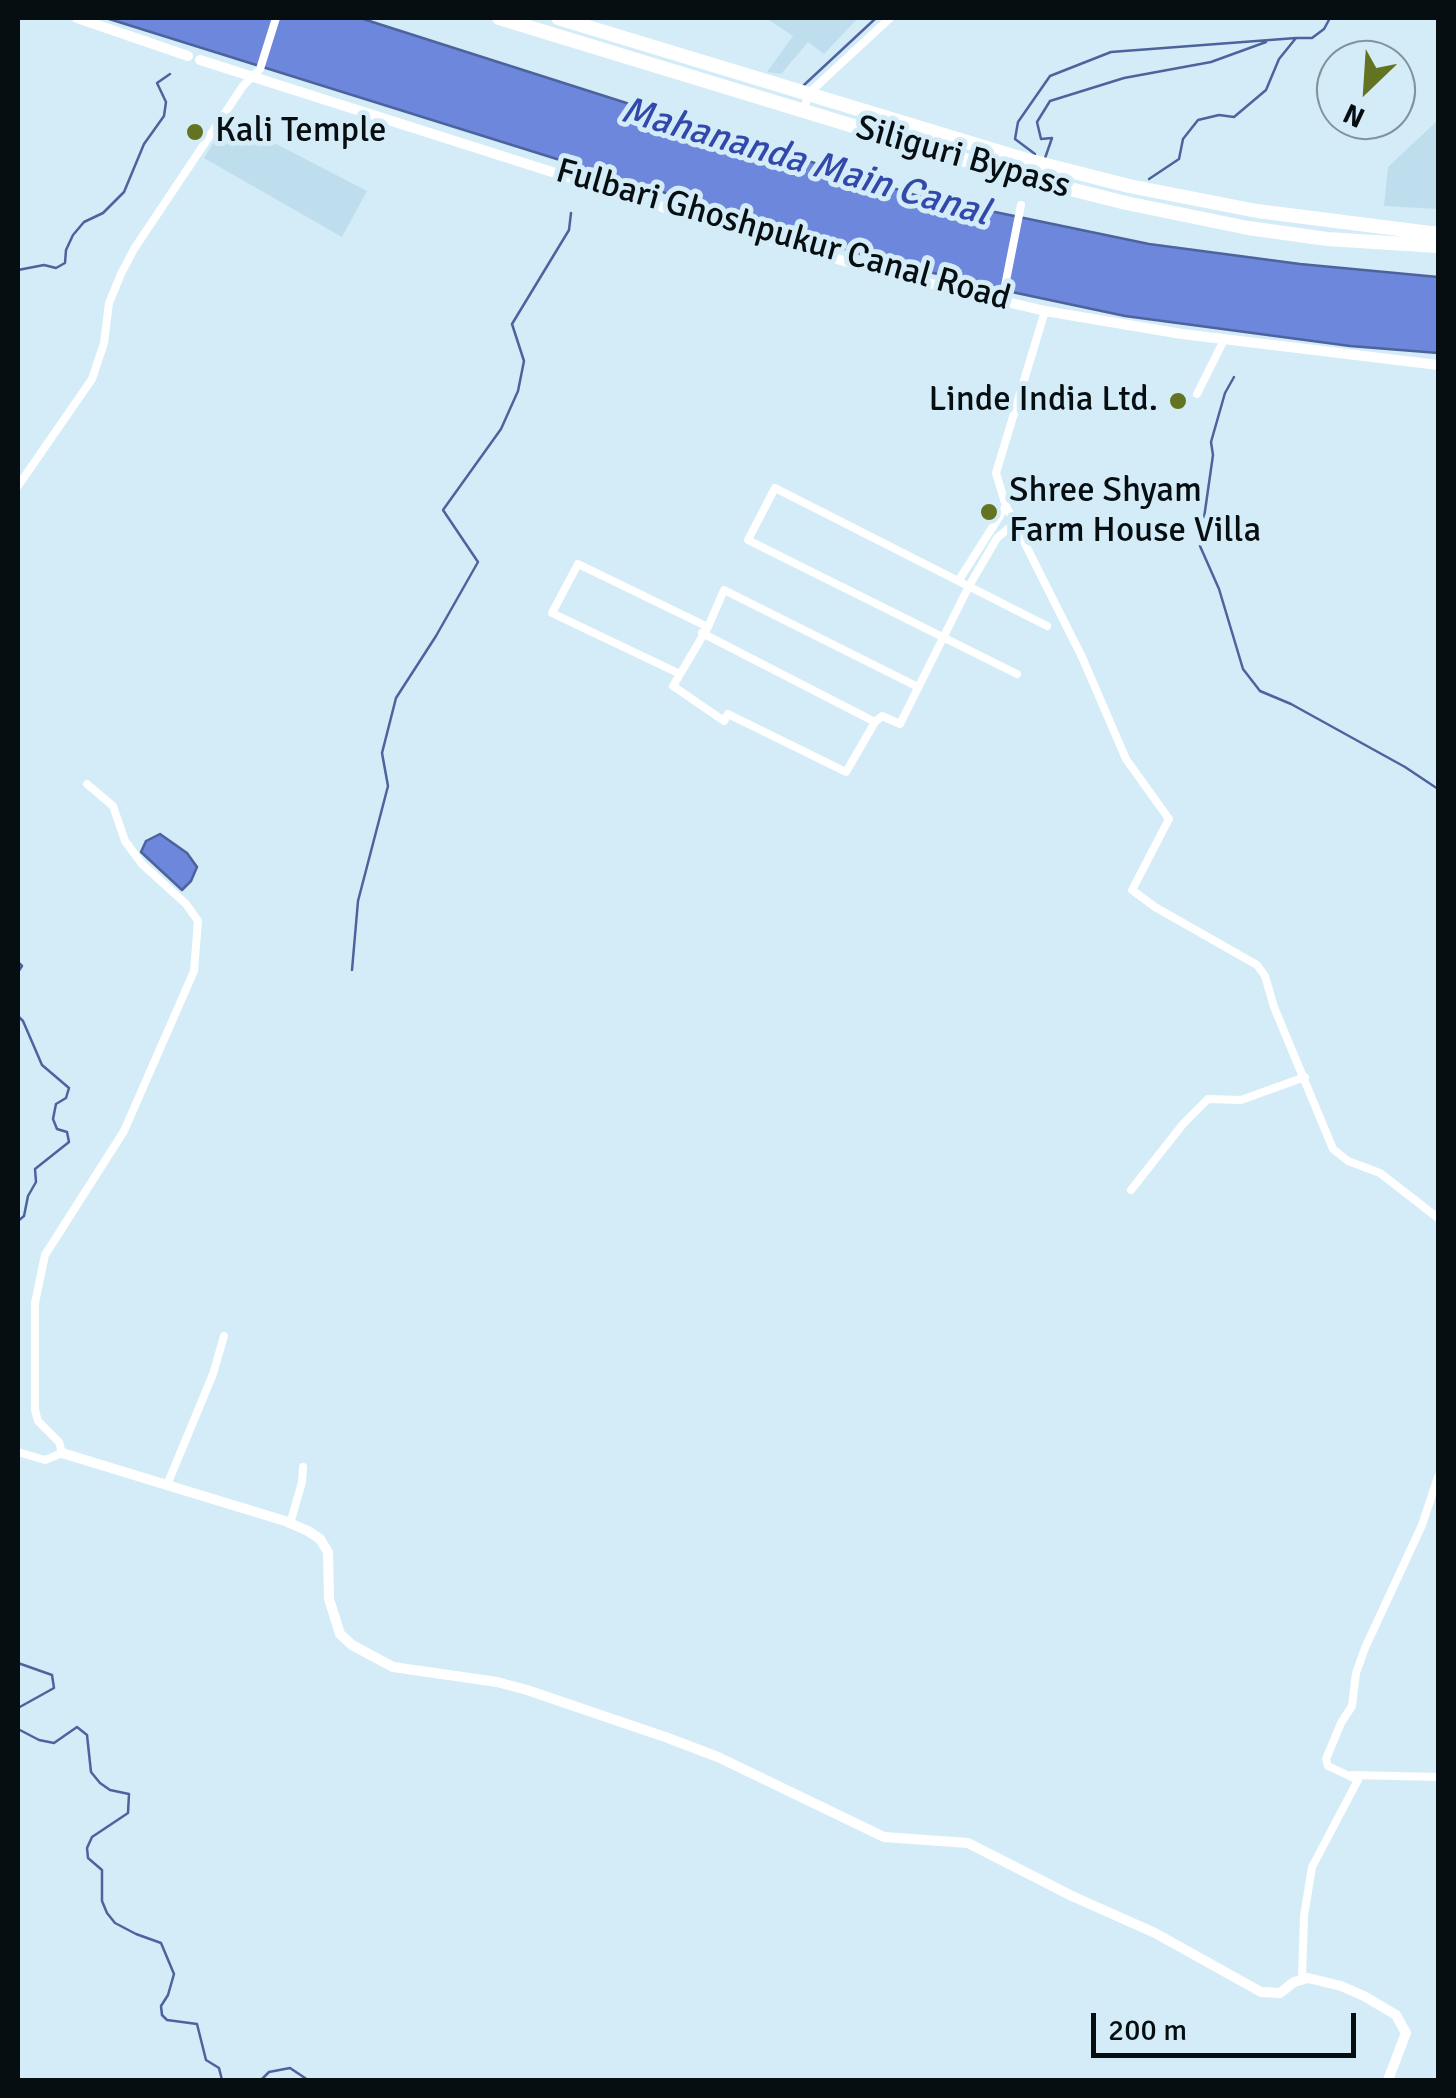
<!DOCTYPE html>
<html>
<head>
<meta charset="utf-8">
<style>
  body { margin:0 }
  #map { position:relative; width:1456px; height:2098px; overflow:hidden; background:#d3ecf7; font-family:Signika,sans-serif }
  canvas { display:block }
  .frame { position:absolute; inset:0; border:20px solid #060e11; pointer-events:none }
  .north { position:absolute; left:1316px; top:40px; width:100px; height:100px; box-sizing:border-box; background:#d3ecf7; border:2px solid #81939b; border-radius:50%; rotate:205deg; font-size:28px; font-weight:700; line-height:40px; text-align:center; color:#060e11 }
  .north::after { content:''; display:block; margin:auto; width:35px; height:45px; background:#627422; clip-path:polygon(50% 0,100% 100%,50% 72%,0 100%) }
  .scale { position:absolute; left:1091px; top:2013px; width:265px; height:45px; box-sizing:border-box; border:5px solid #060e11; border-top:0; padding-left:12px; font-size:30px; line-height:35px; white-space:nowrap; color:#060e11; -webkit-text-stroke:8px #d3ecf7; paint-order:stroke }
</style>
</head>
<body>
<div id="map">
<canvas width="1456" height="2098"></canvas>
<div class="frame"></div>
<div class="north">N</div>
<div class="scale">200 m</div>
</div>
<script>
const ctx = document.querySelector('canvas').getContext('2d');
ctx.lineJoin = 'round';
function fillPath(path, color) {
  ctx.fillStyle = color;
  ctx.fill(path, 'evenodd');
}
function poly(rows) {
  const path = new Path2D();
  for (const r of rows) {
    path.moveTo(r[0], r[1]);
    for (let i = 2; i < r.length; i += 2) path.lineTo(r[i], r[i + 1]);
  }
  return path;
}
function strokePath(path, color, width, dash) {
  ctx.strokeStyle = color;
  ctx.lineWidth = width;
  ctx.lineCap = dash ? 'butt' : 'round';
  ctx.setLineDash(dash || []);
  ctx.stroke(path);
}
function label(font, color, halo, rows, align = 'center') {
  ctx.font = font + ' Signika,sans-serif';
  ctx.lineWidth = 10;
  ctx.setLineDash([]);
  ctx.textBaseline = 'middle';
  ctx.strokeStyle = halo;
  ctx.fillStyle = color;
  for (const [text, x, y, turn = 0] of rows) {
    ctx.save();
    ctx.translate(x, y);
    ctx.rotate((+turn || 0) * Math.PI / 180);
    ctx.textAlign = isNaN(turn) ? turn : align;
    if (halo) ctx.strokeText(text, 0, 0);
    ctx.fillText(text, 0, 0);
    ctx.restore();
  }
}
fillPath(poly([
  [766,18,858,18,824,54,808,42,781,74,767,72,793,36],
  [228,119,367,191,342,237,204,158],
  [1438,120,1438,209,1384,206,1388,167]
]), '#bedeed');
const water = poly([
  [106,18,360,18,918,196,1149,244,1300,264,1438,277,1438,353,1350,346,1125,316,993,288,870,257,106,18],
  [160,834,187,853,197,867,191,881,182,890,141,852,146,841,160,834]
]);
fillPath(water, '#6c87db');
strokePath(water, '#4d639e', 2.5);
strokePath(poly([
  [804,85,876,18],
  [1035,154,1015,139,1018,122,1050,76,1111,52,1296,38],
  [1044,161,1052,138,1041,139,1037,122,1050,101,1124,78,1211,62,1266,42],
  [1149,179,1179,159,1183,139,1198,120,1219,115,1234,117,1266,90,1279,59,1296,38,1312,38,1324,29,1330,18],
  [18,270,44,265,56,268,65,263,66,250,73,235,84,222,103,213,124,192,144,144,164,116,166,102,157,83,170,74],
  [1234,377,1225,393,1211,442,1213,455,1200,546,1219,589,1243,669,1260,691,1291,704,1405,767,1438,789],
  [18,962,22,966,18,972],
  [352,970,358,901,388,786,382,753,396,698,436,636,478,562,443,510,501,429,518,391,524,361,512,324,569,230,571,213],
  [18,1016,23,1021,42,1065,69,1088,66,1098,56,1104,53,1119,57,1129,67,1132,69,1142,35,1169,36,1182,28,1196,24,1216,18,1221],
  [18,1663,52,1675,54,1688,18,1708],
  [18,1729,39,1740,54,1743,77,1727,87,1735,91,1772,100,1783,110,1790,129,1794,128,1813,92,1837,87,1848,88,1858,102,1870,102,1901,107,1913,115,1923,136,1934,161,1943,174,1974,168,1995,161,2006,162,2015,167,2020,197,2024,206,2060,219,2068,222,2080],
  [261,2080,269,2072,290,2068,308,2080]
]), '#4d639e', 2.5);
strokePath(poly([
  [803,112,809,93,890,18],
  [1008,301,1003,296,1021,205],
  [1045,311,996,473,1006,506,1082,657,1126,759,1169,819,1132,890,1155,907,1257,965,1265,976,1274,1007,1333,1149,1348,1161,1380,1173,1438,1218],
  [1197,394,1224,340],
  [18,486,92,379,104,343,109,303,121,274,134,249,243,86,260,69,276,18],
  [959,580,1006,506],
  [702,633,875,722,882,716,900,724,969,586,997,538,1015,523],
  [680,674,552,613,578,564,708,627],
  [1017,674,748,540,775,488,1047,626],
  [875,722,846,772,728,714,724,721,673,686,708,627,724,590,918,687],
  [1131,1190,1183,1124,1208,1099,1241,1100,1305,1077],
  [18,1452,45,1460,62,1453,59,1442,38,1421,35,1410,35,1303,45,1255,124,1131,194,971,198,921,186,904,142,864,125,841,113,806,87,784],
  [167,1485,213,1374,224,1336],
  [290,1524,302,1482,303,1467],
  [1352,1775,1438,1777],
  [1302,1979,1304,1916,1312,1867,1358,1780,1328,1766,1326,1759,1341,1723,1352,1706,1356,1673,1365,1648,1422,1525,1438,1477]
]), '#fff', 8);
strokePath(poly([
  [77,18,188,56],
  [200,60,744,233,894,275,1045,311,1182,334,1438,365],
  [62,1453,285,1521,308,1531,320,1539,328,1552,329,1599,340,1634,352,1645,393,1667,497,1682,527,1690,668,1738,718,1757,884,1837,968,1843,1072,1896,1155,1933,1261,1992,1280,1993,1294,1982,1308,1978,1341,1986,1364,1996,1396,2015,1406,2033,1388,2080]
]), '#fff', 10);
strokePath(poly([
  [499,18,1014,175,1126,203,1248,228,1327,239,1438,246],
  [558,18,1023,159,1129,186,1257,211,1438,234]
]), '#fff', 14);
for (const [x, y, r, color] of [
  [195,132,10,"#627422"],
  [1178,401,10,"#627422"],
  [989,512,10,"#627422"]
]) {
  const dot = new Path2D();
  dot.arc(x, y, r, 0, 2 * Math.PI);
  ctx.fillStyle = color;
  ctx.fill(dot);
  strokePath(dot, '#d3ecf7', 4);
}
label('35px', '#060e11', '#d3ecf7', [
  ["Kali Temple",215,132],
  ["Linde India Ltd.",1158,401,"right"],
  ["Shree Shyam",1009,492],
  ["Farm House Villa",1009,532]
], 'left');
label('35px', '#060e11', '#d3ecf7', [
  ["Siliguri Bypass",963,158,16],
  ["Fulbari Ghoshpukur Canal Road",783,236,16]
]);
label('italic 38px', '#3249ab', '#d3ecf7', [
  ["Mahananda Main Canal",805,163,16]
]);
</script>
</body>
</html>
